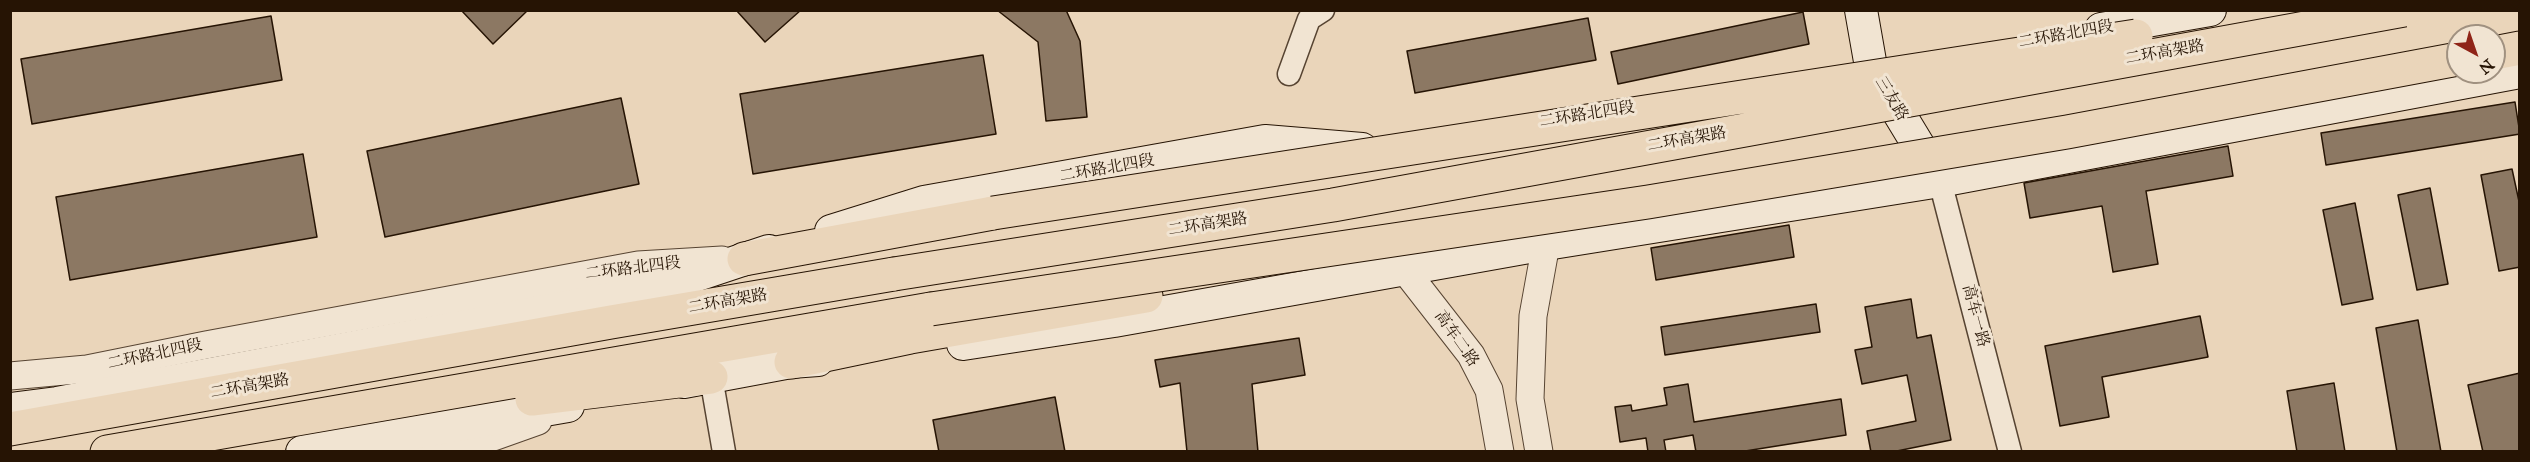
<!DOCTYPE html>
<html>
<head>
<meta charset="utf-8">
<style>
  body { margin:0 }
  #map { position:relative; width:2530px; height:462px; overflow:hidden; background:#ead5ba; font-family:"IM FELL Great Primer",serif }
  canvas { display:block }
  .frame { position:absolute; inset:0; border:12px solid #261404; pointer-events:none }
  .north { position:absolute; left:2446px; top:24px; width:60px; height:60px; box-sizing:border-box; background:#f1e4d2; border:2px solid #a09180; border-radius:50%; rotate:140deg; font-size:16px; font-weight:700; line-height:24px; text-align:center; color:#261404 }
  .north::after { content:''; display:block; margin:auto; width:21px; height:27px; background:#8f2418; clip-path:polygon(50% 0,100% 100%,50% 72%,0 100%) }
</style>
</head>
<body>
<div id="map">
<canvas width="2530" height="462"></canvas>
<div class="frame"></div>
<div class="north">N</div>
</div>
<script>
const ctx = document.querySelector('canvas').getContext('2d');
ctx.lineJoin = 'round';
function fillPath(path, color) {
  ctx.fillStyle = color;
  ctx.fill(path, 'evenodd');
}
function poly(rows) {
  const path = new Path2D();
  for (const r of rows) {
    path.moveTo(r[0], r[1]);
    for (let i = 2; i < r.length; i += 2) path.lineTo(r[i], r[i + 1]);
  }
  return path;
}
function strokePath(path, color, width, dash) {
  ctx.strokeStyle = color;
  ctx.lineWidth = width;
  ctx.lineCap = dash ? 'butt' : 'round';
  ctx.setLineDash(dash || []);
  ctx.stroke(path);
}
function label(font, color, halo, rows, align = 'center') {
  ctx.font = font + ' "IM FELL Great Primer","Noto Serif SC",serif';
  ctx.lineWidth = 6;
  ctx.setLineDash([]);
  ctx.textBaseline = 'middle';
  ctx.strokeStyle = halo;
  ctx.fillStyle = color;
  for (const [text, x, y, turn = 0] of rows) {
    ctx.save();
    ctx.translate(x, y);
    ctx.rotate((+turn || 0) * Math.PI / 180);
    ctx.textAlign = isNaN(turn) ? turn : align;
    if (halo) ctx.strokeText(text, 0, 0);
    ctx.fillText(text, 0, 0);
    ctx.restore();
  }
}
const building = poly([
  [461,10,528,10,493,44,461,10],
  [736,10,801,10,765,42,736,10],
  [997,10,1066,10,1080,41,1087,117,1046,121,1038,42,997,10],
  [1803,12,1809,44,1618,84,1611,52,1803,12],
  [271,16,282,80,32,124,21,59,271,16],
  [1588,18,1596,60,1415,93,1407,51,1588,18],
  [983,55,996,134,753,174,740,94,983,55],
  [621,98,639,184,385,237,367,151,621,98],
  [2515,102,2520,134,2326,165,2321,133,2515,102],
  [2228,146,2233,176,2146,191,2158,264,2113,272,2102,206,2030,218,2024,183,2228,146],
  [303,154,317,237,70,280,56,197,303,154],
  [2512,169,2520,206,2520,267,2499,271,2481,175,2512,169],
  [2430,188,2448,284,2417,290,2398,195,2430,188],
  [2355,203,2373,299,2342,305,2323,210,2355,203],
  [1789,225,1794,257,1656,280,1651,248,1789,225],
  [1911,299,1917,338,1931,335,1951,440,1892,452,1871,452,1867,431,1916,421,1907,375,1862,384,1855,350,1872,347,1865,307,1911,299],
  [1816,304,1820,332,1665,355,1661,327,1816,304],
  [2200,316,2208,357,2102,377,2109,417,2060,426,2045,346,2200,316],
  [2418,320,2441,452,2397,452,2376,328,2418,320],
  [1299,338,1305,375,1252,384,1258,452,1187,452,1180,383,1160,387,1155,360,1299,338],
  [2520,373,2520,452,2483,452,2468,385,2520,373],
  [2334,383,2345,452,2297,452,2287,391,2334,383],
  [1688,384,1694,422,1841,399,1846,435,1739,452,1696,452,1693,435,1664,440,1666,452,1648,452,1646,438,1620,442,1615,407,1631,405,1632,411,1667,405,1664,388,1688,384],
  [1055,397,1065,452,939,452,933,420,1055,397]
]);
fillPath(building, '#8c7863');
strokePath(building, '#261404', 1.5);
const minor = poly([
  [1289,74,1309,19,1323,10],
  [1940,181,2010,452],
  [711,377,724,452]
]);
const tertiary = poly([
  [1404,269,1471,355,1489,390,1500,452],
  [10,376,87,369,206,345,638,265,722,260],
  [396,452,493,437,538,421],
  [1539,452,1530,399,1533,316,1546,244]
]);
const secondary = poly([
  [1861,10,1871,67,1937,176],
  [2101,29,2210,10],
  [831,231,924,202,1265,141,1362,149],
  [963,344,1114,321,1546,244,1940,181,2520,72],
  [684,382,791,362,818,360],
  [10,409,57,403,646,292,769,251],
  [302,452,568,406]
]);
const trunk = poly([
  [2494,53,2520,48],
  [744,259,993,213],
  [791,362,910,337,1146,296],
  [532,399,711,377],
  [10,429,611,322,894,274],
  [107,452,931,309]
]);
strokePath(minor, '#574432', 25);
strokePath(tertiary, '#574432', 29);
strokePath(secondary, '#261404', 34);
strokePath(trunk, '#261404', 35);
strokePath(minor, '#f1e4d2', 22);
strokePath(tertiary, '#f1e4d2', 27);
strokePath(secondary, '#f1e4d2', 32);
strokePath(trunk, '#ead5ba', 33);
const trunkBridge = poly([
  [993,213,2136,36],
  [894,274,1333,205,2404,10],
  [931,309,1648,202,2067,132,2458,59]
]);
strokePath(trunkBridge, '#261404', 35, []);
strokePath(trunkBridge, '#ead5ba', 33);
label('16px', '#261404', '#f1e4d2', [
  ["二环路北四段",2066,35,-10],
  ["二环高架路",2165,53,-10],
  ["三友路",1891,99,59],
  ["二环路北四段",1587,115,-9],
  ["二环高架路",1687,140,-10],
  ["二环路北四段",1107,169,-10],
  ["二环高架路",1208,225,-9],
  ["二环路北四段",633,269,-7],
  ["二环高架路",728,302,-10],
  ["高车一路",1975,316,75],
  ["高车二路",1456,339,55],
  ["二环路北四段",155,355,-12],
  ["二环高架路",250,387,-10]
]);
</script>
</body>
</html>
